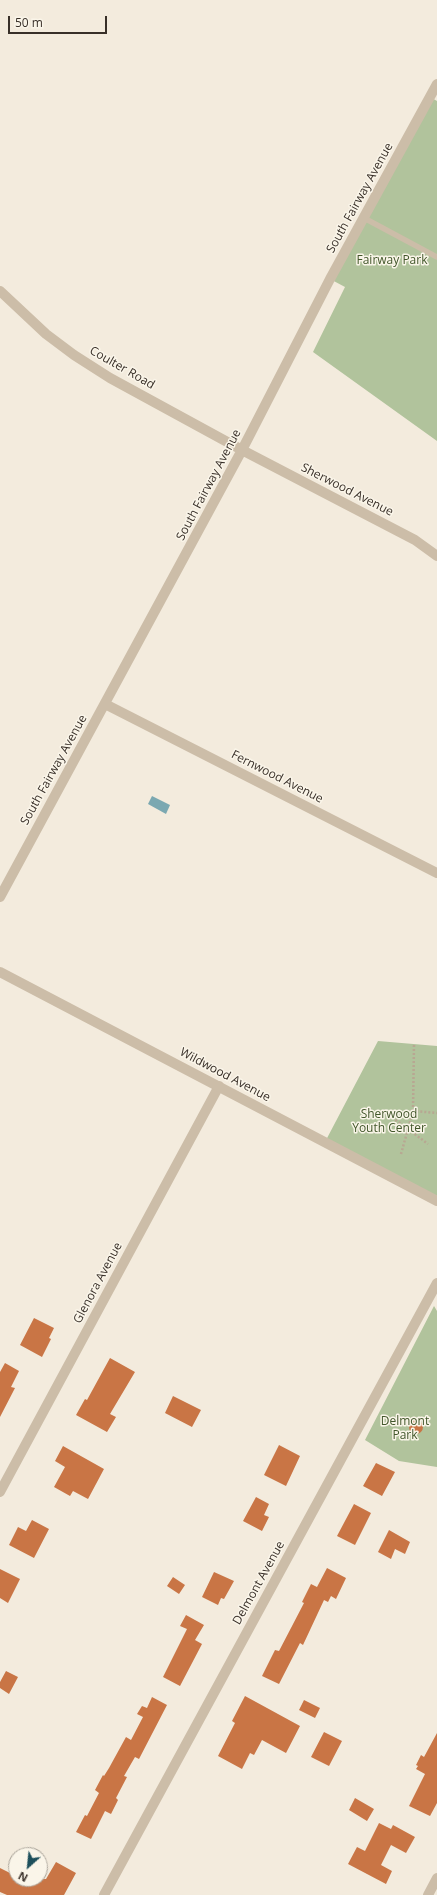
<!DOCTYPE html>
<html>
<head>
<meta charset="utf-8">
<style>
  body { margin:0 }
  #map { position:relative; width:437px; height:1895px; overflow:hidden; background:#f3ebdd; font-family:"Open Sans",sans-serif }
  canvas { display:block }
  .north { position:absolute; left:8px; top:1847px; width:40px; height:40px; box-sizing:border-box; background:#faf5e9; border:1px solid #aca69c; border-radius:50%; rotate:207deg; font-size:11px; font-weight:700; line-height:16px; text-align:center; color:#382f28 }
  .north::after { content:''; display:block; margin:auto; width:14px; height:18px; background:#1d4f5b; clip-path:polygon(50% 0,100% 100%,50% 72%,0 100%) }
  .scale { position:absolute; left:8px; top:16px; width:99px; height:18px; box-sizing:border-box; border:2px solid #382f28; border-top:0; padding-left:5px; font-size:12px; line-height:14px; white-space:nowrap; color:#382f28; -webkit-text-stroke:3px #faf5e9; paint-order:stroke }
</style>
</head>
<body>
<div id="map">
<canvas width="437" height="1895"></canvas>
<div class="north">N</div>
<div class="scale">50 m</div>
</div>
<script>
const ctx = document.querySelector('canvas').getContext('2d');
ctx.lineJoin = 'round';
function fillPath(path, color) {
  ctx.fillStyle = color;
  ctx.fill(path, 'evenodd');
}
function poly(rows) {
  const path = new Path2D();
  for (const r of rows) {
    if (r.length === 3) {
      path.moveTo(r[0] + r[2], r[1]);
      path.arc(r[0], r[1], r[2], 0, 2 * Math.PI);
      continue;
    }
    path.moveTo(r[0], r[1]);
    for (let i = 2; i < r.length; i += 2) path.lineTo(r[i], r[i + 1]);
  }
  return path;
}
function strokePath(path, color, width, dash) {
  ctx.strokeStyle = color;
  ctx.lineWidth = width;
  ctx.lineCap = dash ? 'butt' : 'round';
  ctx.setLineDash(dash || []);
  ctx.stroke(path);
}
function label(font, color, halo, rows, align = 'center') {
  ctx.font = font + ' "Open Sans",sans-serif';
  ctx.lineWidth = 3;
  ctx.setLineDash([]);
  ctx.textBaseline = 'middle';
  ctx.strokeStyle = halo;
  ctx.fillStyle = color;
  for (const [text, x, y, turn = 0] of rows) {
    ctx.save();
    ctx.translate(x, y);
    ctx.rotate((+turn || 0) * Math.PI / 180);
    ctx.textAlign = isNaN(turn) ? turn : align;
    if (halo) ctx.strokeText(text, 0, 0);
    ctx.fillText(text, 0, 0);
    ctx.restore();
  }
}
fillPath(poly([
  [430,97,437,101,437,441,313,352,345,287,330,279],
  [378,1041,437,1046,437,1201,325,1142],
  [434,1306,437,1311,437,1467,399,1461,365,1440]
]), '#b1c39c');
fillPath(poly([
  [152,796,170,805,166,814,148,804]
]), '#7ba8b1');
fillPath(poly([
  [34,1318,54,1328,49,1338,51,1339,42,1357,20,1345],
  [110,1358,135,1372,110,1414,116,1417,107,1432,76,1415,85,1399,87,1400],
  [5,1363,19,1371,11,1387,15,1388,0,1417,0,1372],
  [173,1396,201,1410,192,1427,165,1413],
  [416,1427,7],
  [279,1445,300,1456,286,1486,264,1475],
  [63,1446,104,1469,88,1499,73,1491,70,1496,54,1487,65,1467,55,1461],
  [376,1463,395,1472,382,1496,363,1486],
  [256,1497,269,1504,264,1515,269,1517,262,1531,243,1521],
  [354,1504,371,1513,355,1545,337,1536],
  [32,1520,49,1529,34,1558,9,1545,18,1527,26,1531],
  [389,1530,410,1542,405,1554,395,1549,391,1559,378,1552],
  [327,1568,346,1578,336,1599,331,1596,328,1602,324,1600,303,1645,300,1643,279,1684,262,1676,275,1650,279,1651,304,1603,302,1602,311,1584,317,1587],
  [0,1569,20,1579,8,1603,0,1598],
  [214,1572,234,1581,224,1599,221,1598,218,1605,202,1597],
  [173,1577,185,1585,179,1594,167,1586],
  [186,1615,204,1625,195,1640,202,1644,180,1686,163,1677,187,1629,180,1626],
  [6,1671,18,1677,9,1694,0,1688,0,1682],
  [245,1696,300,1726,286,1753,262,1740,254,1755,250,1753,242,1769,218,1756,235,1723,232,1721],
  [152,1697,167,1705,139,1759,135,1757,124,1776,127,1777,116,1798,118,1800,111,1814,105,1811,91,1839,76,1832,85,1815,87,1816,99,1793,95,1790,103,1775,104,1776,109,1768,126,1737,131,1740,143,1717,137,1714,142,1706,147,1708],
  [304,1700,320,1708,315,1718,299,1710],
  [324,1732,342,1741,329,1766,311,1757],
  [437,1733,437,1803,430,1816,409,1806,425,1774,416,1769,418,1766,416,1765,421,1755,424,1757],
  [355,1798,374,1809,367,1821,349,1810],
  [379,1823,391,1829,393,1825,415,1837,406,1853,391,1845,381,1865,392,1871,386,1884,348,1864,357,1847,365,1851],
  [56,1862,76,1873,64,1895,7,1895,0,1892,0,1868,16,1876,16,1879,46,1879]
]), '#c97545');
strokePath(poly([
  [413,1111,414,1044],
  [389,1115,428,1144],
  [401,1154,413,1111,437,1113]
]), '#b8a792', 2.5, [2, 2]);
strokePath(poly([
  [364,218,437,257]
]), '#ccbda8', 5.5);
strokePath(poly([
  [0,291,46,334,74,355,110,378,242,450,415,540,437,556],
  [105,704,437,873],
  [0,897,242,450,330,279,437,84],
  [0,1492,219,1086],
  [104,1895,437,1283]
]), '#ccbda8', 10);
strokePath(poly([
  [0,972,437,1201],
  [428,1895,437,1878]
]), '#ccbda8', 10);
label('12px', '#382f28', '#faf5e9', [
  ["South Fairway Avenue",360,198,-61],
  ["Coulter Road",122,368,30],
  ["South Fairway Avenue",209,485,-62],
  ["Sherwood Avenue",347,490,27],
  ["South Fairway Avenue",54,770,-61],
  ["Fernwood Avenue",277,777,27],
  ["Wildwood Avenue",225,1075,28],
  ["Glenora Avenue",98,1283,-62],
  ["Delmont Avenue",259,1583,-61]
]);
label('12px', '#42572b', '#faf5e9', [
  ["Fairway Park",392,261],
  ["Sherwood",389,1115],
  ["Youth Center",389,1129],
  ["Delmont",405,1422],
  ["Park",405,1436]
]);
</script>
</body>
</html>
